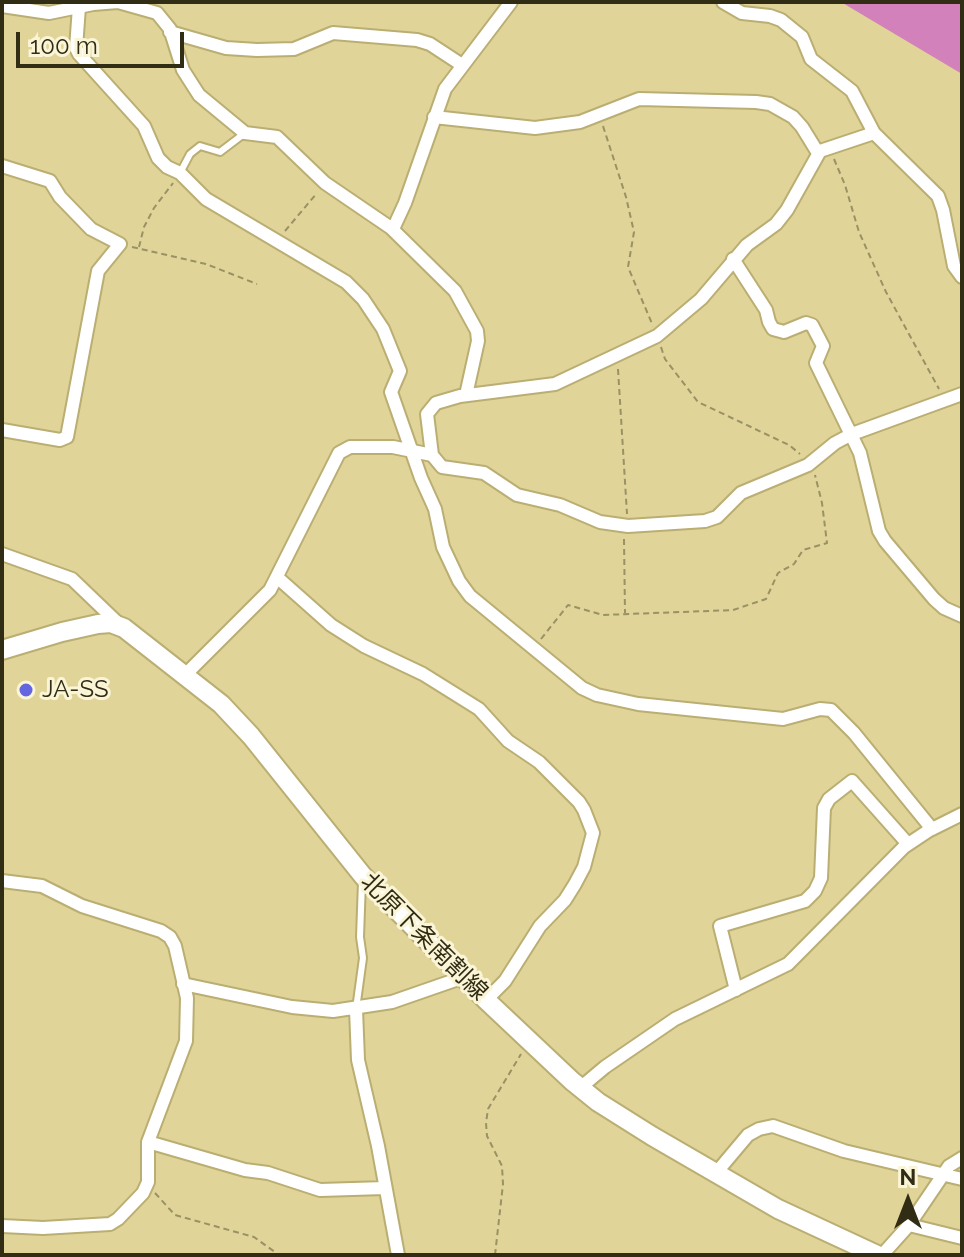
<!DOCTYPE html>
<html>
<head>
<meta charset="utf-8">
<style>
  body { margin:0 }
  #map { position:relative; width:964px; height:1257px; overflow:hidden; background:#e0d499; font-family:Raleway,sans-serif }
  canvas { display:block }
  .frame { position:absolute; inset:0; border:4px solid #312c14; pointer-events:none }
  .north { position:absolute; left:868px; top:1161px; width:80px; height:80px; -webkit-text-stroke:6px #fbf5d7; paint-order:stroke; rotate:0deg; font-size:22px; font-weight:700; line-height:32px; text-align:center; color:#312c14 }
  .north::after { content:''; display:block; margin:auto; width:28px; height:36px; background:#312c14; clip-path:polygon(50% 0,100% 100%,50% 72%,0 100%) }
  .scale { position:absolute; left:16px; top:32px; width:168px; height:36px; box-sizing:border-box; border:4px solid #312c14; border-top:0; padding-left:10px; font-size:24px; line-height:28px; white-space:nowrap; color:#312c14; -webkit-text-stroke:6px #fbf5d7; paint-order:stroke }
</style>
</head>
<body>
<div id="map">
<canvas width="964" height="1257"></canvas>
<div class="frame"></div>
<div class="north">N</div>
<div class="scale">100 m</div>
</div>
<script>
const ctx = document.querySelector('canvas').getContext('2d');
ctx.lineJoin = 'round';
function fillPath(path, color) {
  ctx.fillStyle = color;
  ctx.fill(path, 'evenodd');
}
function poly(rows) {
  const path = new Path2D();
  for (const r of rows) {
    path.moveTo(r[0], r[1]);
    for (let i = 2; i < r.length; i += 2) path.lineTo(r[i], r[i + 1]);
  }
  return path;
}
function strokePath(path, color, width, dash) {
  ctx.strokeStyle = color;
  ctx.lineWidth = width;
  ctx.lineCap = dash ? 'butt' : 'round';
  ctx.setLineDash(dash || []);
  ctx.stroke(path);
}
function label(font, color, halo, rows, align = 'center') {
  ctx.font = font + ' Raleway,"Noto Sans JP",sans-serif';
  ctx.lineWidth = 6;
  ctx.setLineDash([]);
  ctx.textBaseline = 'middle';
  ctx.strokeStyle = halo;
  ctx.fillStyle = color;
  for (const [text, x, y, turn = 0] of rows) {
    ctx.save();
    ctx.translate(x, y);
    ctx.rotate((+turn || 0) * Math.PI / 180);
    ctx.textAlign = isNaN(turn) ? turn : align;
    if (halo) ctx.strokeText(text, 0, 0);
    ctx.fillText(text, 0, 0);
    ctx.restore();
  }
}
fillPath(poly([
  [841,2,962,2,962,74]
]), '#d281bb');
const lane = poly([
  [180,173,190,154,200,146,220,152,245,133],
  [356,1009,363,958,360,937,362,881]
]);
const street = poly([
  [723,2,742,13,770,16,781,20,802,37,811,59,852,91,874,133,938,196,943,210,954,266,962,277],
  [2,6,49,13,93,4,118,2,157,13,170,29,183,70,199,95,245,133,277,137,325,183,391,228,455,291,477,331,478,341,466,395],
  [79,7,76,48,79,54,144,126,158,158,167,167,180,173,206,199,346,282,363,299,383,329,400,371,391,392,421,478,435,509,443,547,459,581,470,596,582,688,597,695,638,704,783,719,820,709,831,710,854,733,932,829],
  [170,32,226,48,257,50,294,49,333,33,417,40,430,44,462,65],
  [434,117,535,128,580,122,639,99,756,102,770,104,793,117,802,127,818,153],
  [874,133,820,151,787,210,776,224,747,245,701,299,657,336,555,384,460,396,436,403,427,414,432,455,442,467,484,473,517,495,560,505,600,522,628,526,705,521,717,517,741,493,808,465,835,443,852,434,962,394],
  [2,166,50,181,60,197,91,229,120,244,98,271,67,437,60,440,2,430],
  [393,229,405,203,445,89,511,2],
  [733,259,766,310,769,322,773,329,784,332,806,323,812,325,823,346,816,363,860,453,879,531,885,541,934,599,944,608,962,616],
  [2,554,72,579,120,625],
  [278,578,331,625,364,646,423,674,479,709,508,741,539,762,579,802,584,810,593,833,584,867,575,884,565,900,540,926,505,981,486,1000],
  [185,675,270,590,339,453,350,447,393,447,432,455],
  [2,881,42,886,82,906,161,931,170,937,175,946,187,998,186,1041,148,1142,148,1182,143,1193,118,1219,110,1224,43,1228,2,1226],
  [183,984,292,1007,333,1011,392,1002,464,977],
  [736,990,720,926,805,901,815,891,821,878,824,808,829,799,852,781,908,844],
  [356,1009,358,1060,378,1146,398,1255],
  [580,1088,605,1067,675,1019,788,964,904,847,928,831,962,814],
  [148,1142,245,1170,268,1173,320,1190,385,1188],
  [716,1173,748,1135,759,1129,773,1126,844,1151,962,1179],
  [909,1225,962,1238],
  [882,1255,909,1225,949,1166,962,1158]
]);
const secondary = poly([
  [2,650,62,632,98,624,111,623,124,628,221,704,251,736,363,876,486,1000,572,1081,598,1102,652,1136,778,1209,877,1255]
]);
strokePath(lane, '#baae73', 10);
strokePath(street, '#baae73', 16);
strokePath(secondary, '#baae73', 22);
strokePath(poly([
  [603,126,626,197,634,232,628,267,653,326],
  [834,159,845,185,859,232,886,292,939,389],
  [285,231,317,193],
  [132,247,206,264,257,284],
  [139,247,144,227,154,208,173,183],
  [661,347,665,359,698,402,789,445,800,454],
  [618,369,627,514],
  [624,539,625,613],
  [541,639,568,605,603,615,733,610,766,599,778,573,794,564,803,550,827,543,822,503,815,475],
  [155,1193,175,1215,254,1237,279,1255],
  [495,1255,503,1184,502,1166,487,1136,486,1123,488,1109,521,1054]
]), '#9a9164', 2, [6, 4]);
strokePath(lane, '#fff', 6);
strokePath(street, '#fff', 12);
strokePath(secondary, '#fff', 18);
for (const [x, y, r, color] of [
  [26,690,8,"#6366df"]
]) {
  const dot = new Path2D();
  dot.arc(x, y, r, 0, 2 * Math.PI);
  ctx.fillStyle = color;
  ctx.fill(dot);
  strokePath(dot, '#fbf5d7', 3);
}
label('24px', '#312c14', '#fbf5d7', [
  ["JA-SS",42,690]
], 'left');
label('24px', '#312c14', '#fbf5d7', [
  ["北原下条南割線",424,937,45]
]);
</script>
</body>
</html>
